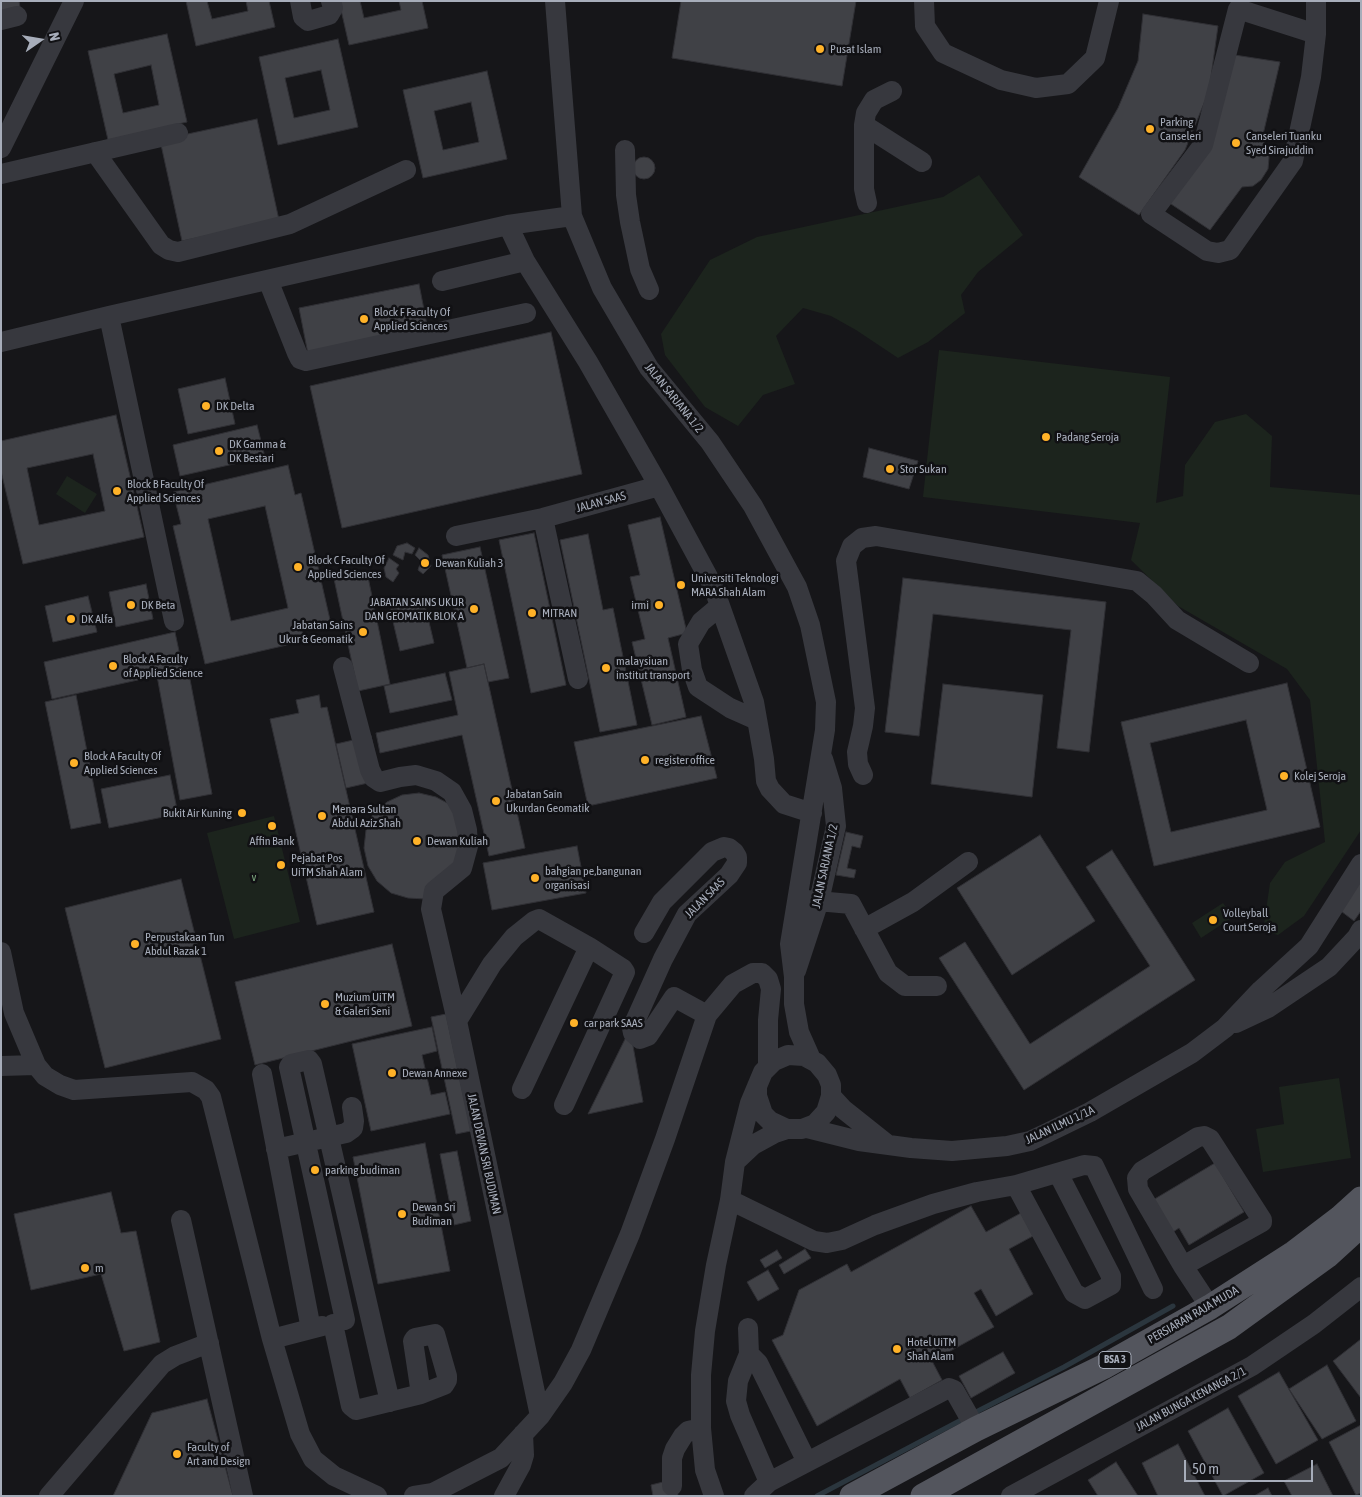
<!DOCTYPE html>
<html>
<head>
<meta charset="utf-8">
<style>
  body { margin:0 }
  #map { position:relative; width:1362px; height:1497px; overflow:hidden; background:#161619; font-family:"Asap Condensed",sans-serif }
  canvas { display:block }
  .frame { position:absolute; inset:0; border:2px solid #a7adba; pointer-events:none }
  .north { position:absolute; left:15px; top:15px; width:50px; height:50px; -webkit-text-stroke:4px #111114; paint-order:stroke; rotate:77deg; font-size:14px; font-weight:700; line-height:20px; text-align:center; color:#a7adba }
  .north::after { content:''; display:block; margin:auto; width:18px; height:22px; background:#a7adba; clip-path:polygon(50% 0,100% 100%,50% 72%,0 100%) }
  .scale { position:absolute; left:1184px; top:1460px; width:129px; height:22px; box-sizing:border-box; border:2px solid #a7adba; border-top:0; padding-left:6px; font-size:15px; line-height:18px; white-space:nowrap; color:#a7adba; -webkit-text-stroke:4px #111114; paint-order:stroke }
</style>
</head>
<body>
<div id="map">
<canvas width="1362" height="1497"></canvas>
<div class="frame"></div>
<div class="north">N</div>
<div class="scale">50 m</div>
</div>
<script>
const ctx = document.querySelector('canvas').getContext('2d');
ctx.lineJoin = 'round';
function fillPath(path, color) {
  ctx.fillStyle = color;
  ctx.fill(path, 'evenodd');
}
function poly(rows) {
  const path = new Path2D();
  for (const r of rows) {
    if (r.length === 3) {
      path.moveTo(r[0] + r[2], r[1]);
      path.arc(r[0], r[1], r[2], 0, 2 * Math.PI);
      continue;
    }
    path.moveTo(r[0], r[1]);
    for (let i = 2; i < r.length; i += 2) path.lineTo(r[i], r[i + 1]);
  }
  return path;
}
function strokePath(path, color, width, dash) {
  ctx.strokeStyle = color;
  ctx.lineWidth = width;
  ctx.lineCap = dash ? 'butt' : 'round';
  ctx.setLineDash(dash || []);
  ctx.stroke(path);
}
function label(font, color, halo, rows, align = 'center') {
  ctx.font = font + ' "Asap Condensed",sans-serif';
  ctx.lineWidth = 5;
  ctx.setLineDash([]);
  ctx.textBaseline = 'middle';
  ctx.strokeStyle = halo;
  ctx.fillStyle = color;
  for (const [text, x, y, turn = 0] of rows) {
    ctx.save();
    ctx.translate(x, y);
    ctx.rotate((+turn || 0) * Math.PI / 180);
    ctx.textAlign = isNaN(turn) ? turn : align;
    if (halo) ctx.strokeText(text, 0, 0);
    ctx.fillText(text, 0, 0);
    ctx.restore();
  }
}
fillPath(poly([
  [979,175,1023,235,978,272,961,295,965,313,928,342,898,358,856,330,831,316,803,308,776,336,795,384,763,395,738,426,705,407,665,355,661,334,710,260,757,237,943,197],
  [939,350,1170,377,1156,503,1183,496,1185,465,1215,422,1246,414,1272,436,1270,487,1361,495,1361,830,1304,916,1278,935,1263,931,1270,883,1285,862,1325,842,1310,700,1287,669,1178,606,1131,560,1140,523,923,497],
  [67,476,97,494,85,513,56,494],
  [274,816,300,922,234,939,207,833],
  [1223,903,1233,917,1201,938,1192,923],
  [1339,1078,1351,1158,1263,1172,1256,1129,1284,1124,1279,1087]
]), '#1c241d');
strokePath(poly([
  [972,1414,1064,1367,1173,1306],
  [817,1496,965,1418]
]), '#2b363e', 5);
const building = poly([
  [1,1,19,1,20,7,1,12,1,1],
  [186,1,207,1,212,19,248,11,246,1,269,1,275,27,196,46,186,1],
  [339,1,360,1,364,18,401,10,399,1,422,1,428,28,349,45,339,1],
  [681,1,856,1,842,86,672,58,681,1],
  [1143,14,1218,26,1209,91,1185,150,1139,215,1079,177,1118,108,1138,61,1143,14],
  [167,34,187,122,108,140,88,51,167,34],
  [151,65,159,105,123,113,114,74,151,65],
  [338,39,358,127,278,145,259,57,338,39],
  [321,70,330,110,294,118,285,78,321,70],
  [1228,54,1280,62,1262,139,1268,147,1269,158,1268,169,1261,180,1253,186,1242,187,1210,230,1168,202,1219,116,1228,54],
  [487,71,507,159,423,178,403,90,487,71],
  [471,102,479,142,443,150,434,111,471,102],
  [257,119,279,220,182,241,160,140,257,119],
  [644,168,11],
  [419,284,428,330,308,354,299,308,419,284],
  [551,332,582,474,342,528,310,386,551,332],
  [225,378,235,424,188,434,178,389,225,378],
  [116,415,144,537,23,564,1,471,1,441,116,415],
  [93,454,105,511,39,525,27,468,93,454],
  [257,425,265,457,180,476,173,445,257,425],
  [869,448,918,461,909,489,863,477,869,448],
  [288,465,295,495,301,493,331,624,302,631,304,641,205,664,173,526,181,524,173,492,288,465],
  [265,506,288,608,231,621,208,519,265,506],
  [660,517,687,633,668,638,686,717,652,725,632,642,645,639,630,577,640,575,628,525,660,517],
  [534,533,566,685,531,693,499,540,534,533],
  [588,534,603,610,613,608,637,725,600,732,560,540,588,534],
  [407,543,415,548,412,554,405,552,403,560,393,555,397,546,407,543],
  [480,547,509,678,488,682,484,664,467,668,442,555,480,547],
  [419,548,428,555,431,566,423,574,418,570,421,561,415,555,419,548],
  [389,558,399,565,396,569,399,573,393,582,386,577,384,568,389,558],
  [367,572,390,684,358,691,334,579,367,572],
  [903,578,1106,602,1089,752,1057,748,1071,630,933,614,919,736,885,732,903,578],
  [146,584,153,619,116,627,109,592,146,584],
  [88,596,97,632,53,642,45,606,88,596],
  [424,601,434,643,400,651,390,609,424,601],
  [175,632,183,670,52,699,44,662,175,632],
  [484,664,525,848,489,856,462,735,380,753,376,733,458,715,449,672,484,664],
  [188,669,212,794,180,800,157,676,188,669],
  [445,673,452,700,390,713,384,686,445,673],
  [1287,683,1320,827,1154,866,1121,722,1287,683],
  [1246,720,1267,810,1171,832,1150,743,1246,720],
  [943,684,1043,695,1032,797,931,784,943,684],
  [76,695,101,823,71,829,45,702,76,695],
  [319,695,321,708,327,707,374,912,317,925,270,719,299,713,296,700,319,695],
  [701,716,717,778,588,806,574,742,701,716],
  [371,736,381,780,346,788,336,744,371,736],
  [170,775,178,814,109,828,101,789,170,775],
  [419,793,436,797,451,805,462,819,455,883,425,899,408,898,391,893,377,881,368,866,364,848,366,830,373,814,387,802,402,795,419,793],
  [846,832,863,836,860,848,852,846,847,868,856,870,854,878,836,875,846,832],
  [1040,835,1095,921,1012,975,957,888,1040,835],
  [577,846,586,893,492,910,483,863,577,846],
  [1112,850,1195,980,1024,1090,939,958,965,942,1030,1044,1150,966,1086,867,1112,850],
  [1361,878,1361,911,1354,921,1337,908,1361,878],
  [181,879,221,1039,105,1068,65,908,181,879],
  [392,944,412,1026,255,1065,235,982,392,944],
  [446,1014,471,1131,456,1134,431,1017,446,1014],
  [432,1027,437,1051,422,1055,431,1095,445,1092,450,1114,371,1131,352,1044,432,1027],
  [630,1029,643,1102,588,1114,630,1029],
  [425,1143,450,1271,378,1284,353,1157,425,1143],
  [457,1151,471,1221,454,1225,440,1154,457,1151],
  [1215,1163,1244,1212,1189,1245,1179,1228,1173,1232,1153,1200,1215,1163],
  [111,1192,121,1233,136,1231,160,1342,124,1351,101,1274,31,1290,14,1214,111,1192],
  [971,1206,986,1232,1021,1213,1033,1236,1009,1249,1033,1294,996,1316,981,1289,974,1293,994,1327,932,1361,942,1380,910,1398,900,1379,817,1426,772,1340,783,1335,799,1290,847,1264,851,1272,971,1206],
  [805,1249,811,1258,784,1274,779,1265,805,1249],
  [777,1250,782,1258,765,1268,760,1260,777,1250],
  [768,1270,779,1289,758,1301,747,1282,768,1270],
  [1361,1339,1361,1398,1333,1361,1361,1339],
  [1003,1352,1015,1373,971,1398,959,1376,1003,1352],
  [1327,1365,1356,1421,1322,1439,1289,1389,1327,1365],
  [1279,1372,1318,1440,1276,1464,1238,1396,1279,1372],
  [207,1399,233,1496,113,1496,152,1413,207,1399],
  [1228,1408,1264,1473,1223,1496,1188,1431,1228,1408],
  [1361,1425,1361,1493,1356,1495,1329,1442,1361,1425],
  [1178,1444,1205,1496,1158,1496,1142,1463,1178,1444],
  [1116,1462,1138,1496,1098,1496,1088,1480,1116,1462],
  [1317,1464,1333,1496,1292,1496,1284,1481,1317,1464],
  [663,1482,677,1489,678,1496,653,1496,651,1485,663,1482],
  [1268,1488,1272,1496,1254,1496,1268,1488]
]);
fillPath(building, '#404146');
strokePath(building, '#303035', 1);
strokePath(poly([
  [300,1,303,17,308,21,329,15,333,8,331,1],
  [555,1,572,216,602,288,649,368,710,442,753,506,797,587,810,625,826,702,825,730,790,944,794,977,794,1004,799,1032,811,1059],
  [924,1,925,26,943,53,1001,80,1036,88,1068,84,1095,58,1109,1],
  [1,20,17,16],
  [1316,34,1238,9,1203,145,1151,214,1207,251,1218,253,1230,250,1293,161,1311,77,1316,34,1316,1],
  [864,125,922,162],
  [1,148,74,1],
  [625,150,626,195,630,222,640,269,649,290],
  [95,152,161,245,169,250,178,252,290,224,406,170],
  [1,174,178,133],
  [867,203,864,189,864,125,866,113,874,100,892,91],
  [508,225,525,261,588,362,659,486,713,586,754,702,764,759,766,781,770,789,784,804,812,813],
  [268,280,297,353,300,359,306,361,526,313],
  [442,281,525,261],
  [109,316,174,621],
  [1,342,109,316,508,225,572,216],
  [543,518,578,679],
  [456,536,543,518,659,486],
  [720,606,701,622,688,644,692,670,698,687,730,708,757,720],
  [343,667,370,770,374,778,380,782,400,777,416,775,436,781,452,792,462,810,467,830,468,846,462,868,434,891,431,909,457,1021,540,1416],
  [863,775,858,764,857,752,863,726,865,708,846,561,852,546,862,538,876,536,1137,581,1154,595,1177,620,1249,663],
  [806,900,851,904,888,973,905,986,937,986],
  [864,929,913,902,968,862],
  [644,933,662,902,712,852,724,847,729,848,734,852,737,857,737,863,729,875,687,914,663,959,632,1028,633,1033,640,1039,648,1036,674,997,707,1015],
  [1,952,14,1013,36,1065,45,1076,60,1085,74,1090,192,1082,206,1090,211,1097,272,1339,300,1434,313,1459,334,1476,377,1496],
  [796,971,819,901,836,826,832,788,823,759],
  [457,1021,492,964,514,937,534,921,539,919,589,947,522,1089],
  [1236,1023,1268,1008,1329,967,1357,937,1361,930],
  [1,1066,36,1065],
  [262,1074,311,1329],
  [831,1096,843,1109,887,1144],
  [564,1105,625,972,623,969,589,947],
  [807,1128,859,1141,911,1148,952,1151,1007,1146,1030,1141,1047,1133,1090,1112,1192,1053,1225,1028,1261,990,1309,946,1361,864],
  [276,1149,346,1133,353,1128,354,1121,352,1107],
  [735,1162,753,1145,775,1133,787,1129],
  [1016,1185,1074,1293,1085,1299,1111,1285,1111,1276,1058,1173],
  [730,1200,814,1241,827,1243,842,1240,875,1225,933,1204,977,1192,1016,1185,1084,1165,1094,1166,1153,1289],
  [181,1220,243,1496],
  [1183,1266,1262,1222,1262,1220,1210,1139,1204,1136,1198,1137,1142,1171,1137,1178,1138,1189,1183,1266,1210,1307],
  [345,1320,289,1067,291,1064,309,1060,312,1064,390,1402],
  [333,1324,351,1406,356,1410,421,1394,413,1341,415,1338,435,1334,447,1376,447,1380,444,1385,421,1394],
  [748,1328,749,1354,738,1381,736,1401,740,1415,769,1482],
  [272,1339,322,1326],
  [749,1354,758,1363,807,1462],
  [672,1486,672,1458,675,1449,683,1436,688,1431,701,1428],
  [49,1496,162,1364,175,1356,209,1343],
  [414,1496,433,1493,501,1458,540,1416,563,1383,581,1350,630,1234,665,1139,707,1015,733,984,753,973,762,973,768,979,771,989,768,1020,768,1066],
  [504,1496,521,1465,524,1455,523,1434],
  [714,1496,705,1470,701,1428,701,1375,705,1331,716,1265,730,1200,735,1162,750,1103,763,1072,774,1061,788,1055,804,1056,817,1063,827,1075,831,1085,831,1096,826,1112,815,1124,802,1129,787,1129,770,1121,763,1114,757,1096,757,1086],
  [754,1496,769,1482,949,1388,954,1390,976,1429],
  [1011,1496,1252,1366,1314,1324,1361,1287]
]), '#37383e', 20);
strokePath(poly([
  [852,1496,976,1429,1103,1367,1210,1307,1294,1253,1340,1218,1361,1199],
  [923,1496,1229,1327,1327,1256,1361,1225]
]), '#53555d', 25);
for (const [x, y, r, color] of [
  [820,49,5,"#ffb228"],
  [1150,129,5,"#ffb228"],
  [1236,143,5,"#ffb228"],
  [364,319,5,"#ffb228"],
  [206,406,5,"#ffb228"],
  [1046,437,5,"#ffb228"],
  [219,451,5,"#ffb228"],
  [890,469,5,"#ffb228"],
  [117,491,5,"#ffb228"],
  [425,563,5,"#ffb228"],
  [298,567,5,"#ffb228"],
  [681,585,5,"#ffb228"],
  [131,605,5,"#ffb228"],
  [659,605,5,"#ffb228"],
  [474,609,5,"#ffb228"],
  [532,613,5,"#ffb228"],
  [71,619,5,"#ffb228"],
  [363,632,5,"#ffb228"],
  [113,666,5,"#ffb228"],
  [606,668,5,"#ffb228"],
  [645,760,5,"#ffb228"],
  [74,763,5,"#ffb228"],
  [1284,776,5,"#ffb228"],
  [496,801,5,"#ffb228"],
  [242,813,5,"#ffb228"],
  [322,816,5,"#ffb228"],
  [272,826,5,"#ffb228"],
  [417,841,5,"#ffb228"],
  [281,865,5,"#ffb228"],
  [535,878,5,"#ffb228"],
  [1213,920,5,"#ffb228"],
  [135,944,5,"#ffb228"],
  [325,1004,5,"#ffb228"],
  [574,1023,5,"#ffb228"],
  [392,1073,5,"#ffb228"],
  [315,1170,5,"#ffb228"],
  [402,1214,5,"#ffb228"],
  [85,1268,5,"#ffb228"],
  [897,1349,5,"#ffb228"],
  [177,1454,5,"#ffb228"]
]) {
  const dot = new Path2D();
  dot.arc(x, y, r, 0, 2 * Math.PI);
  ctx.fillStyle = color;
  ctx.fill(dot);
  strokePath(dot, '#111114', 2);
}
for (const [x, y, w] of [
  [1115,1360,32]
]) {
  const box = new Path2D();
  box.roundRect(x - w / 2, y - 8.5, w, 17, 4);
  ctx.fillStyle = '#111114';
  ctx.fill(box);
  strokePath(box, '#a7adba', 1);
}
label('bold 11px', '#a7adba', null, [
  ["BSA 3",1115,1360]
]);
label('12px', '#a7adba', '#111114', [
  ["Pusat Islam",830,49],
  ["Parking",1160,122],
  ["Canseleri",1160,136],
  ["Canseleri Tuanku",1246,136],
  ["Syed Sirajuddin",1246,150],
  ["Block F Faculty Of",374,312],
  ["Applied Sciences",374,326],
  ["DK Delta",216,406],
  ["Padang Seroja",1056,437],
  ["DK Gamma &",229,444],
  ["DK Bestari",229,458],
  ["Stor Sukan",900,469],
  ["Block B Faculty Of",127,484],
  ["Applied Sciences",127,498],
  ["Block C Faculty Of",308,560],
  ["Applied Sciences",308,574],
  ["Dewan Kuliah 3",435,563],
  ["Universiti Teknologi",691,578],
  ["MARA Shah Alam",691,592],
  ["JABATAN SAINS UKUR",464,602,"right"],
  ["DAN GEOMATIK BLOK A",464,616,"right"],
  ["DK Beta",141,605],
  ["irmi",649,605,"right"],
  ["MITRAN",542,613],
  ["DK Alfa",81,619],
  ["Jabatan Sains",353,625,"right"],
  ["Ukur & Geomatik",353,639,"right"],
  ["Block A Faculty",123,659],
  ["of Applied Science",123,673],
  ["malaysiuan",616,661],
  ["institut transport",616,675],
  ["Block A Faculty Of",84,756],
  ["Applied Sciences",84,770],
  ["register office",655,760],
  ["Kolej Seroja",1294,776],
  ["Jabatan Sain",506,794],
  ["Ukurdan Geomatik",506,808],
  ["Menara Sultan",332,809],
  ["Abdul Aziz Shah",332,823],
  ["Bukit Air Kuning",232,813,"right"],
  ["Affin Bank",272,841,"center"],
  ["Dewan Kuliah",427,841],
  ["Pejabat Pos",291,858],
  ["UiTM Shah Alam",291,872],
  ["bahgian pe,bangunan",545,871],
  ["organisasi",545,885],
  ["Volleyball",1223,913],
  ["Court Seroja",1223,927],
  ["Perpustakaan Tun",145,937],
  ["Abdul Razak 1",145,951],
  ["Muzium UiTM",335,997],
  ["& Galeri Seni",335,1011],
  ["car park SAAS",584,1023],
  ["Dewan Annexe",402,1073],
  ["parking budiman",325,1170],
  ["Dewan Sri",412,1207],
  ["Budiman",412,1221],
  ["m",95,1268],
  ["Hotel UiTM",907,1342],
  ["Shah Alam",907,1356],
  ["Faculty of",187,1447],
  ["Art and Design",187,1461]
], 'left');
label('12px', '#a7adba', '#111114', [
  ["JALAN SARJANA 1/2",674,398,51],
  ["JALAN SAAS",601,502,-15],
  ["JALAN SARJANA 1/2",825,866,-78],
  ["JALAN SAAS",705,898,-45],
  ["JALAN ILMU 1/1A",1060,1125,-25],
  ["JALAN DEWAN SRI BUDIMAN",484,1154,78],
  ["PERSIARAN RAJA MUDA",1193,1315,-30],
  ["JALAN BUNGA KENANGA 2/1",1191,1399,-28]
]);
label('12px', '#7ca77e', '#111114', [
  ["v",254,877]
]);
</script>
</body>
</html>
